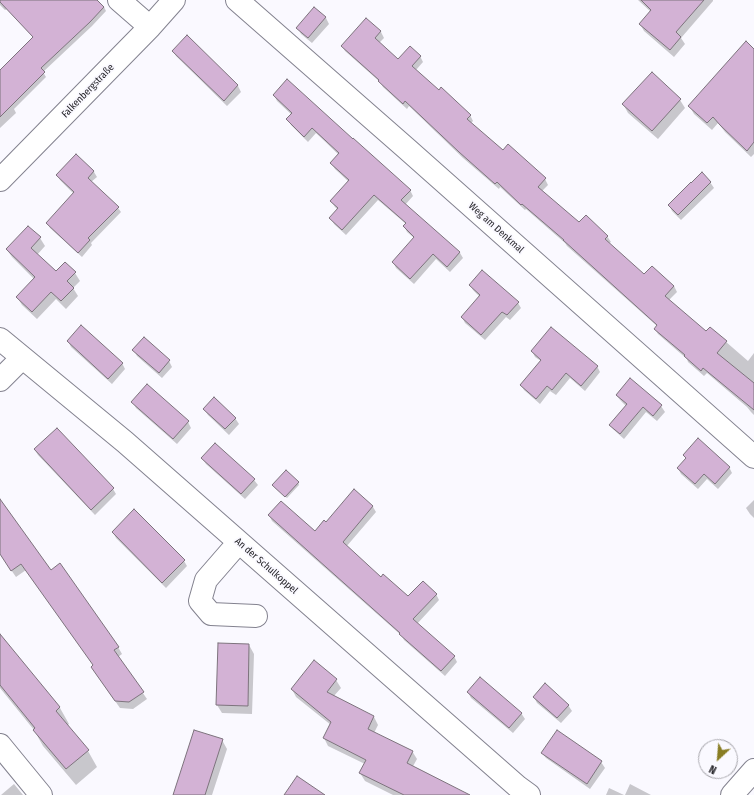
<!DOCTYPE html>
<html>
<head>
<meta charset="utf-8">
<style>
  body { margin:0 }
  #map { position:relative; width:754px; height:795px; overflow:hidden; background:#faf9ff; font-family:"Fira Sans Condensed",sans-serif }
  canvas { display:block }
  .north { position:absolute; left:698px; top:739px; width:40px; height:40px; box-sizing:border-box; background:#faf9ff; border:1px solid #a6a5ab; border-radius:50%; rotate:206deg; font-size:11px; font-weight:700; line-height:16px; text-align:center; color:#28272c }
  .north::after { content:''; display:block; margin:auto; width:14px; height:18px; background:#897d23; clip-path:polygon(50% 0,100% 100%,50% 72%,0 100%) }
</style>
</head>
<body>
<div id="map">
<canvas width="754" height="795"></canvas>
<div class="north">N</div>
</div>
<script>
const ctx = document.querySelector('canvas').getContext('2d');
ctx.lineJoin = 'round';
function fillPath(path, color) {
  ctx.fillStyle = color;
  ctx.fill(path, 'evenodd');
}
function poly(rows) {
  const path = new Path2D();
  for (const r of rows) {
    path.moveTo(r[0], r[1]);
    for (let i = 2; i < r.length; i += 2) path.lineTo(r[i], r[i + 1]);
  }
  return path;
}
function strokePath(path, color, width, dash) {
  ctx.strokeStyle = color;
  ctx.lineWidth = width;
  ctx.lineCap = dash ? 'butt' : 'round';
  ctx.setLineDash(dash || []);
  ctx.stroke(path);
}
function label(font, color, halo, rows, align = 'center') {
  ctx.font = font + ' "Fira Sans Condensed",sans-serif';
  ctx.lineWidth = 3.5;
  ctx.setLineDash([]);
  ctx.textBaseline = 'middle';
  ctx.strokeStyle = halo;
  ctx.fillStyle = color;
  for (const [text, x, y, turn = 0] of rows) {
    ctx.save();
    ctx.translate(x, y);
    ctx.rotate((+turn || 0) * Math.PI / 180);
    ctx.textAlign = isNaN(turn) ? turn : align;
    if (halo) ctx.strokeText(text, 0, 0);
    ctx.fillText(text, 0, 0);
    ctx.restore();
  }
}
fillPath(poly([
  [0,0,96,0,104,7,106,11,92,26,43,72,46,77,14,109,16,113,0,128,0,71,34,38,7,9,5,10,0,5],
  [638,0,713,0,713,1,681,38,685,44,674,57,644,31,640,24,651,12],
  [315,9,326,18,329,24,312,43,301,34,298,28],
  [366,19,381,32,384,38,379,43,398,60,420,56,423,62,416,70,439,91,470,115,473,121,471,123,503,152,545,179,548,185,542,191,579,224,607,236,611,242,608,244,644,275,674,286,677,292,669,300,706,332,710,328,748,361,754,353,754,415,751,412,747,407,707,373,704,376,688,362,687,359,658,334,655,329,657,326,567,246,565,243,526,209,525,210,500,187,499,189,463,158,409,106,407,109,383,87,380,82,345,51,342,46],
  [187,36,238,86,241,92,227,106,176,56,173,51],
  [754,50,754,154,751,157,725,132,718,123,712,130,694,114,690,107],
  [274,95,410,190,413,196,405,205,460,253,463,258,450,272,436,259,414,284,396,268,393,262,414,238,407,232,404,226,406,224,378,200,346,235,334,224,331,218,338,210,335,207,331,201,349,182,335,169,332,164,339,155,316,133,308,142,291,125,288,119,292,115,277,101],
  [680,100,685,108,658,139,628,113,623,104],
  [76,155,94,172,97,177,91,182,118,208,121,212,91,243,92,245,82,257,50,228,47,223,74,194,60,180,57,175],
  [710,182,714,188,681,220,672,211,669,205],
  [28,227,40,238,45,246,37,255,56,273,75,273,80,281,73,288,78,296,66,309,56,299,37,319,22,305,17,297,34,279,12,257,7,250],
  [470,285,518,303,521,308,510,320,506,317,485,340,465,323,462,317,480,297,473,290],
  [144,339,169,361,172,367,162,378,137,356,134,350],
  [68,341,122,363,125,369,112,384,71,347],
  [532,351,597,366,600,372,585,391,570,378,556,395,550,391,540,404,524,390,521,385,541,361,535,357],
  [631,380,661,406,665,412,657,421,646,412,624,439,614,430,610,425,626,406,621,401,617,396],
  [133,402,188,422,191,428,177,444,136,408],
  [204,409,235,418,239,424,229,435,208,415],
  [35,450,113,489,116,494,95,515,38,455],
  [684,455,729,467,732,473,718,489,707,479,698,489,681,474,678,468,686,459],
  [202,458,254,480,258,485,245,499,206,464],
  [298,482,299,485,287,498,275,488],
  [354,491,373,507,376,512,346,547,381,578,408,598,436,594,439,600,417,624,454,656,457,662,445,676,404,640,402,636,272,521,269,515,315,532,326,523],
  [0,500,51,572,118,647,122,654,118,657,147,699,133,709,120,708,96,674,94,666,26,570,16,577,0,554],
  [754,500,754,518,750,514,746,508],
  [113,532,184,561,187,566,166,588,116,538],
  [0,636,60,708,69,724,67,726,88,751,97,767,76,785,43,746,34,730,0,688],
  [249,645,254,654,252,714,222,713,217,705],
  [336,680,341,688,333,697,374,717,378,725,374,733,412,751,417,759,412,768,458,795,393,795,365,781,360,773,365,764,328,746,324,738,331,725,296,697,292,689],
  [468,692,521,713,525,719,513,733,471,698],
  [534,697,568,705,572,711,561,723,537,703],
  [222,740,227,749,212,795,174,795],
  [542,753,601,762,605,768,590,789,546,758],
  [14,784,23,795,1,795],
  [630,784,651,795,625,795],
  [609,788,624,795,606,795]
]), '#0003');
const building = poly([
  [0,0,97,0,104,7,90,22,41,68,45,72,0,117,0,70,33,37,0,2,0,0],
  [641,0,704,0,676,32,681,37,670,50,639,24,651,10,641,0],
  [314,7,326,17,308,38,296,28,314,7],
  [366,18,381,31,375,38,398,59,410,46,421,56,412,66,439,90,441,87,471,115,467,119,503,150,508,144,546,178,538,187,579,222,586,215,608,236,605,239,644,274,652,266,674,286,665,296,706,331,710,327,727,341,717,353,754,383,754,410,703,368,701,371,684,356,685,355,654,329,657,325,563,240,564,240,522,204,521,205,497,182,495,184,459,152,405,101,403,104,378,81,379,80,341,46,366,18],
  [187,35,238,85,224,101,172,51,187,35],
  [746,41,754,49,754,142,747,151,720,125,713,117,707,123,688,106,713,78,746,41],
  [652,72,681,99,652,131,622,104,652,72],
  [287,79,353,139,353,138,411,190,401,200,460,252,447,267,433,254,410,279,392,262,414,237,403,226,406,223,374,195,342,230,329,218,338,208,330,201,349,180,330,163,339,153,312,128,304,137,286,119,292,113,273,95,287,79],
  [76,154,94,171,88,178,119,207,88,238,90,240,78,253,46,223,74,192,56,175,76,154],
  [702,172,711,182,678,215,668,205,691,182,691,183,702,172],
  [28,226,41,237,31,248,56,271,65,262,76,272,67,281,74,288,61,301,51,292,32,312,16,297,35,277,6,249,28,226],
  [482,270,519,302,507,315,502,312,481,335,461,317,480,295,469,285,482,270],
  [81,325,123,363,108,379,67,341,81,325],
  [551,327,598,366,581,386,566,373,552,390,547,386,536,399,520,385,541,360,531,351,551,327],
  [144,337,170,360,159,373,132,350,144,337],
  [630,378,662,405,653,416,643,407,620,434,609,425,627,404,616,395,630,378],
  [147,384,189,421,173,439,131,402,147,384],
  [214,397,236,418,225,429,203,409,214,397],
  [57,428,114,488,91,510,34,449,57,428],
  [698,438,730,467,715,484,704,474,695,484,677,468,686,458,683,455,698,438],
  [215,443,255,479,241,494,201,458,215,443],
  [286,470,299,482,285,497,272,485,286,470],
  [354,489,373,506,343,542,381,577,383,574,408,596,423,581,437,594,413,619,455,656,441,671,399,634,400,633,317,559,268,515,281,501,315,531,324,520,326,522,354,489],
  [0,499,51,570,60,563,119,647,114,650,144,692,129,702,115,701,91,667,93,665,21,564,11,571,0,554,0,499],
  [134,509,185,560,162,583,112,532,134,509],
  [0,634,60,707,56,711,89,750,66,769,33,730,35,728,0,685,0,634],
  [218,643,249,644,248,706,216,705,218,643],
  [314,660,337,679,327,692,374,716,368,729,413,751,407,763,470,795,404,795,359,773,366,760,323,738,331,722,291,689,314,660],
  [480,677,522,713,509,728,467,692,480,677],
  [545,683,569,705,557,718,533,697,545,683],
  [194,730,223,739,205,795,173,795,194,730],
  [557,730,602,761,587,784,541,753,557,730],
  [297,776,325,795,284,795,297,776]
]);
fillPath(building, '#d3b2d5');
strokePath(building, '#7d737d', 1);
const minor = poly([
  [119,0,150,27],
  [237,0,407,149,754,457],
  [0,180,150,27,174,0],
  [0,339,125,442,518,787,529,795],
  [0,380,22,358],
  [239,542,206,580,200,601,211,614,256,616],
  [0,745,41,795],
  [732,795,754,770]
]);
strokePath(minor, '#83828f', 24);
strokePath(minor, '#fff', 22);
label('10px', '#28272c', '#faf9ff', [
  ["Falkenbergstraße",88,91,-46],
  ["Weg am Denkmal",496,228,42],
  ["An der Schulkoppel",266,566,41]
]);
</script>
</body>
</html>
